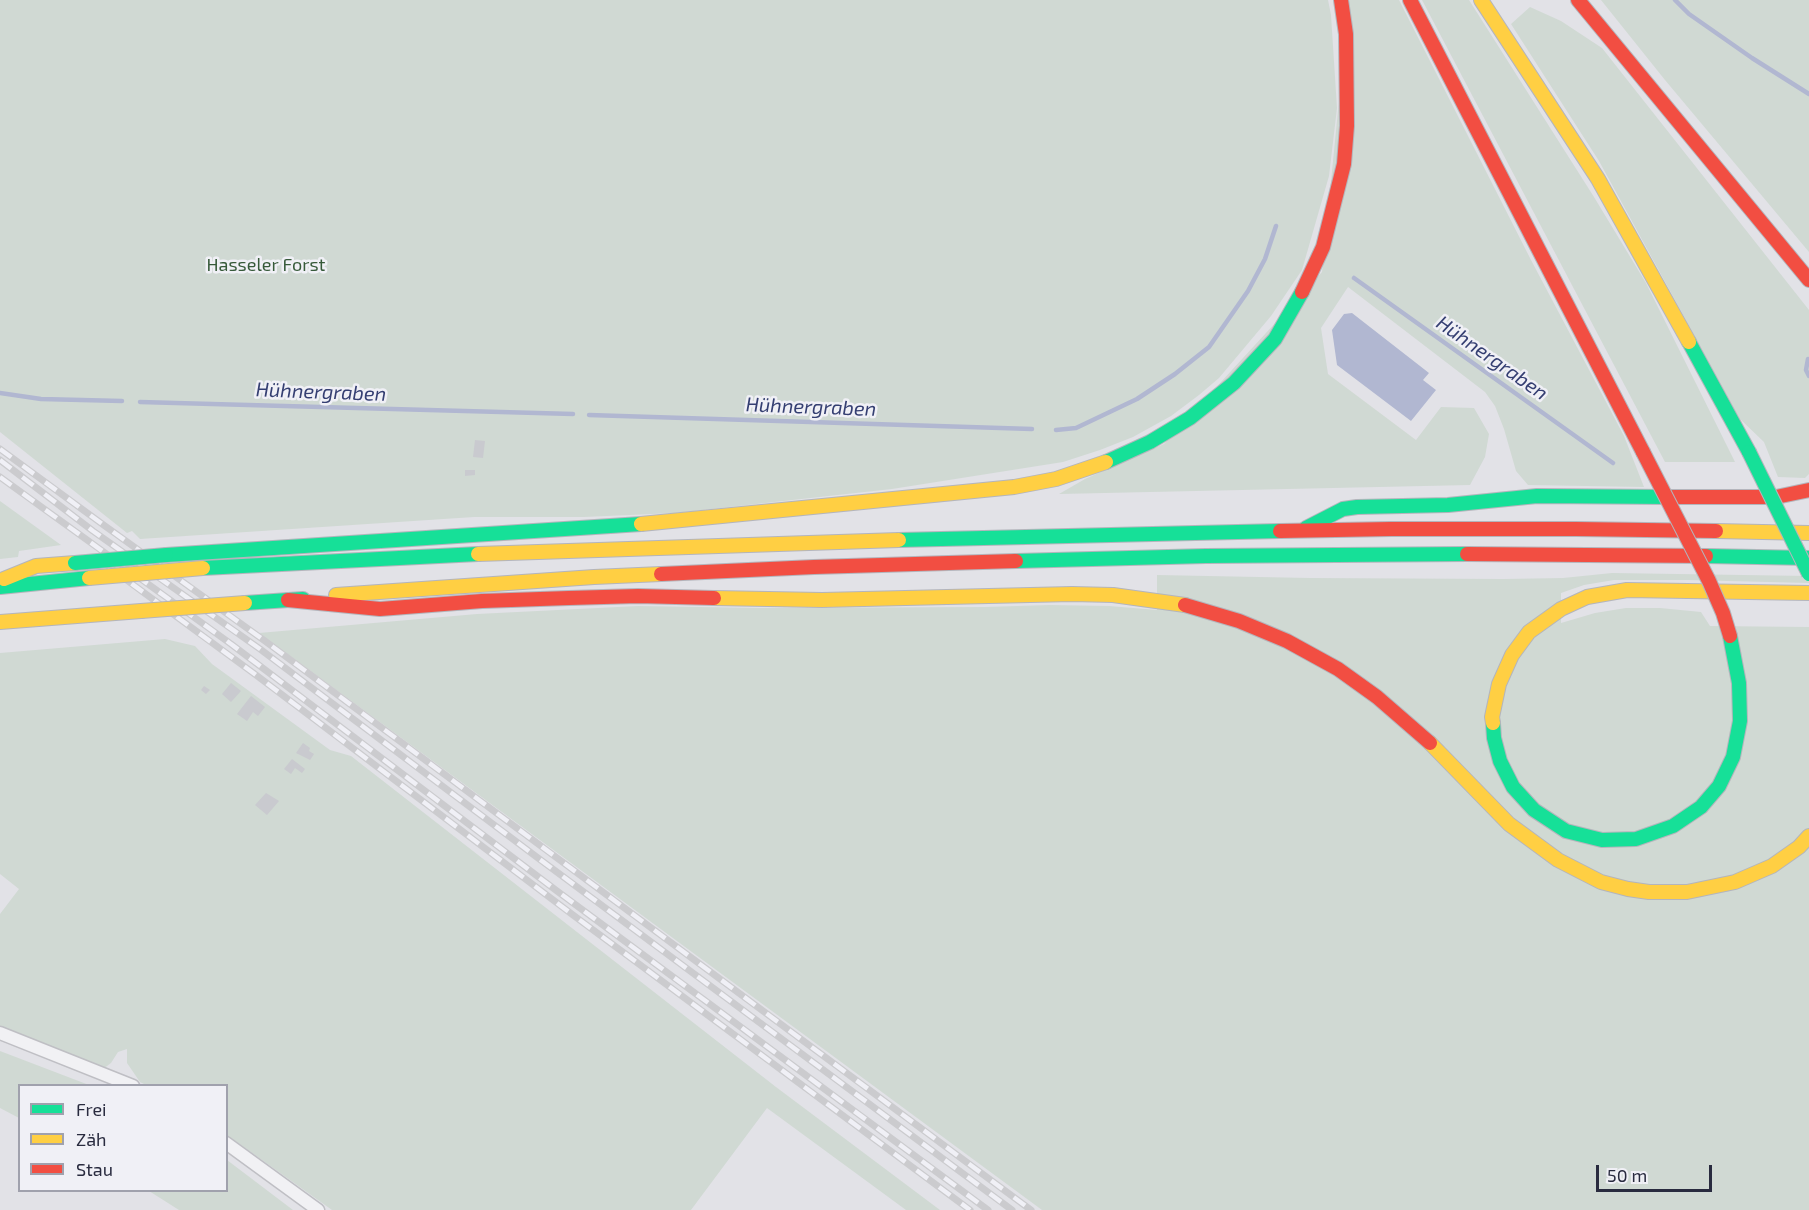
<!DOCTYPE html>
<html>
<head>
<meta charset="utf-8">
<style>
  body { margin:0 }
  #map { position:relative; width:1809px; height:1210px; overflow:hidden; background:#e2e2e7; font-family:"Exo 2",sans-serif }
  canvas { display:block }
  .legend { position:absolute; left:18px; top:1084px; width:210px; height:108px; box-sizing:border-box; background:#f0f0f6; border:2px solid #a0a1ad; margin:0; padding:8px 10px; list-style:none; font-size:18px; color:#292b3f }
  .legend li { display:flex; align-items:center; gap:12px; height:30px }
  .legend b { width:30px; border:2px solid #a0a1ad }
  .scale { position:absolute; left:1596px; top:1165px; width:116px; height:27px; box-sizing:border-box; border:3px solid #292b3f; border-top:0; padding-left:8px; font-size:18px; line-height:21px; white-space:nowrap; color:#292b3f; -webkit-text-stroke:4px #f0f0f6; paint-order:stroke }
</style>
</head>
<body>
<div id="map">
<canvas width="1809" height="1210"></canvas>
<ul class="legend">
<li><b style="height:8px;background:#16e098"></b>Frei</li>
<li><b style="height:8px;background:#ffcf43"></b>Zäh</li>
<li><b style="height:8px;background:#f24e42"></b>Stau</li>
</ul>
<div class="scale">50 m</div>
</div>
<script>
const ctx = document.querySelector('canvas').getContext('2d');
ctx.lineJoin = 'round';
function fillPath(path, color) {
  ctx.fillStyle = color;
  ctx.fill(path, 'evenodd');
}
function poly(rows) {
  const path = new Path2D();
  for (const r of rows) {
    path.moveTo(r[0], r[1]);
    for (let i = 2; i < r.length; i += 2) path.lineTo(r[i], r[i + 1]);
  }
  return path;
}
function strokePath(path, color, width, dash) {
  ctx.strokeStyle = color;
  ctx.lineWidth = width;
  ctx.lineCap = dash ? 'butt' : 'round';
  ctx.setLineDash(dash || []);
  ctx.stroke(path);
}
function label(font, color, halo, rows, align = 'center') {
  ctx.font = font + ' "Exo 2",sans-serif';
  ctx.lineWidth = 5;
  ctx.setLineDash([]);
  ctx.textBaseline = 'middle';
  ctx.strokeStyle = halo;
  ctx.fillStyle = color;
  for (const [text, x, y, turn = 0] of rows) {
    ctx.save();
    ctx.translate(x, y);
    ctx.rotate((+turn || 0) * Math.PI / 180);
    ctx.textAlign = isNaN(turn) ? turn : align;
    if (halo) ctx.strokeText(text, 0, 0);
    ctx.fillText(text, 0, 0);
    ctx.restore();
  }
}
fillPath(poly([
  [0,0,1328,0,1331,15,1337,108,1329,176,1302,270,1271,316,1219,378,1199,395,1171,416,1133,437,1100,450,1063,462,892,489,675,513,584,517,474,517,140,539,132,531,127,533,0,432],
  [1349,0,1399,0,1531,260,1624,436,1644,487,1528,485,1516,471,1504,429,1495,406,1485,392,1348,287,1321,328,1328,374,1416,440,1441,407,1474,408,1489,434,1485,457,1470,485,1059,494,1085,479,1164,444,1322,272],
  [1422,0,1469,0,1594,197,1646,283,1735,462,1665,462],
  [1601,0,1809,0,1809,252,1665,80],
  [1530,7,1561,21,1602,48,1809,310,1809,474,1805,478,1778,477,1764,442,1740,419,1599,161,1511,24],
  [0,501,61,545,19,551,18,557,0,559],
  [1612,573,1809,576,1809,583,1688,580,1614,580,1584,585,1561,593,1561,623,1595,613,1626,608,1660,608,1701,612,1710,626,1809,627,1809,1210,1042,1210,259,633,477,614,638,606,760,608,984,607,1050,605,1109,606,1157,610,1157,575,1310,578,1504,579,1563,578],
  [165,639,195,646,212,664,330,750,351,756,776,1087,940,1210,906,1210,767,1108,691,1210,332,1210,227,1135,226,1086,146,1085,140,1082,127,1063,127,1049,118,1052,111,1063,103,1069,0,1030,0,914,19,889,0,874,0,653],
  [0,1051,89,1085,20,1086,19,1118,0,1108],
  [227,1160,293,1210,179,1210,149,1191,226,1190]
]), '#d0d9d3');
fillPath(poly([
  [1352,313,1429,373,1423,380,1436,390,1411,421,1337,365,1332,330,1344,314]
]), '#b1b7d1');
strokePath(poly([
  [1675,0,1689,14,1752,58,1809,94],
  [1354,278,1613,463],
  [1808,359,1806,370,1809,376],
  [0,393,41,399,122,401],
  [140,402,573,414],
  [589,415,1032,429],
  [1056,430,1076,428,1137,399,1175,374,1209,347,1248,291,1265,259,1276,226]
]), '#b1b7d1', 4.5);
fillPath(poly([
  [475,440,485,441,483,458,473,457],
  [465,470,475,470,475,475,465,476],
  [231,683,241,691,231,702,222,694],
  [204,686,210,690,206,694,201,690],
  [251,696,265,707,258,716,253,712,247,721,237,714],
  [303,743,310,748,309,751,314,754,310,760,296,753],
  [292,759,305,769,302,773,295,768,291,774,284,769],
  [266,793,279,801,267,815,255,805]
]), '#c9cacf');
const street = poly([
  [0,1033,133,1086],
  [226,1143,318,1210]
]);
const fast = poly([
  [1689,342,1749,452],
  [1106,462,1150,442,1190,418,1234,383,1275,339,1302,292],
  [1306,528,1343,509,1357,507,1448,505,1537,496,1673,497],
  [899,540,1280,531],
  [166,555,641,524],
  [1706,556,1809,558],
  [1016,561,1206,556,1467,554],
  [203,568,478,554],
  [0,587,89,578],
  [245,603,303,599],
  [1493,723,1494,738,1500,761,1513,787,1534,810,1566,831,1602,840,1636,839,1673,826,1701,807,1719,786,1733,757,1740,721,1739,683,1730,636]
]);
const slow = poly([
  [1481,0,1598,179,1689,342],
  [641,524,1014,487,1056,479,1106,462],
  [1716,531,1809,533],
  [478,554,899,540],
  [4,579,36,566,75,563],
  [336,595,594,577,661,574],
  [714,598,822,600,1072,594,1113,595,1185,605],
  [0,622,141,611],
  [1493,723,1492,717,1499,684,1512,655,1529,632,1561,609,1587,597,1627,590,1809,593],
  [1430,743,1509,824,1558,860,1601,882,1628,889,1649,892,1687,892,1735,882,1772,866,1799,847,1809,836]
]);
const jam = poly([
  [1410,0,1643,452],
  [1578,0,1809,280],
  [1302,292,1323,247,1344,164,1347,126,1346,34,1341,0],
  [1673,497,1776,497,1809,490],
  [1280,531,1391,529,1576,529,1716,531],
  [1467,554,1706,556],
  [661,574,814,567,1016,561],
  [288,600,380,609,482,601,569,598,638,596,714,598],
  [1185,605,1239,621,1287,641,1338,669,1377,697,1430,743]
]);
strokePath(street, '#bfbfc4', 15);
strokePath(fast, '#b4b5bc', 16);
strokePath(slow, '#b4b5bc', 16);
strokePath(jam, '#b4b5bc', 16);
strokePath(street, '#f1f1f4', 12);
strokePath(fast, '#16e098', 14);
strokePath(slow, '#ffcf43', 14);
strokePath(jam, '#f24e42', 14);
const rail = poly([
  [0,449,105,526,265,641,1031,1210],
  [0,460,93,531,260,649,538,858,1012,1210],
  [0,477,231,644,557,891,988,1210],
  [109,567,256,675,573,915,970,1210]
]);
strokePath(rail, '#cbcbce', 7);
strokePath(rail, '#f0f0f6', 4.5, [14]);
const fastBridge = poly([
  [1749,452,1809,574],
  [75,563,166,555]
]);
const slowBridge = poly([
  [89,578,203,568],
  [141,611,245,603]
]);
const jamBridge = poly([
  [1643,452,1709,581,1723,613,1730,636]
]);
strokePath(fastBridge, '#b4b5bc', 16, []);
strokePath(slowBridge, '#b4b5bc', 16, []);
strokePath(jamBridge, '#b4b5bc', 16, []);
strokePath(fastBridge, '#16e098', 14);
strokePath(slowBridge, '#ffcf43', 14);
strokePath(jamBridge, '#f24e42', 14);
label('18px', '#375a3a', '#f0f0f6', [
  ["Hasseler Forst",266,265]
]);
label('italic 20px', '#353f72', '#f0f0f6', [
  ["Hühnergraben",1492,358,35],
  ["Hühnergraben",321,392,2],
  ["Hühnergraben",811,407,2]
]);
</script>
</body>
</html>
